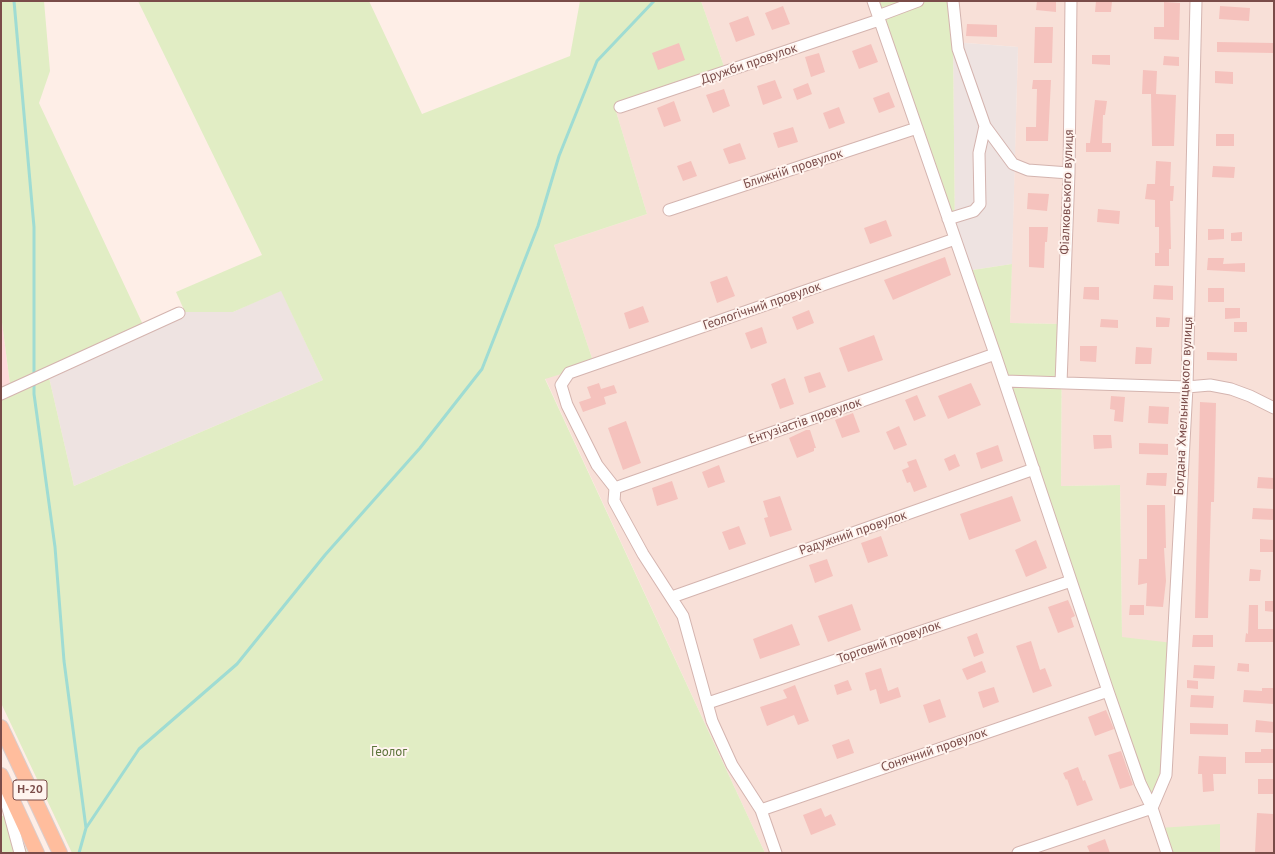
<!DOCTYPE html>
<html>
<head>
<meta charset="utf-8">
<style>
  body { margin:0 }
  #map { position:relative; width:1275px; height:854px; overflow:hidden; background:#feeee7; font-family:"PT Sans",sans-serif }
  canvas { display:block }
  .frame { position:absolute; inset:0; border:2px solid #7a4c49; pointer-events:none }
</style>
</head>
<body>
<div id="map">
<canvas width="1275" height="854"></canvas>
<div class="frame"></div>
</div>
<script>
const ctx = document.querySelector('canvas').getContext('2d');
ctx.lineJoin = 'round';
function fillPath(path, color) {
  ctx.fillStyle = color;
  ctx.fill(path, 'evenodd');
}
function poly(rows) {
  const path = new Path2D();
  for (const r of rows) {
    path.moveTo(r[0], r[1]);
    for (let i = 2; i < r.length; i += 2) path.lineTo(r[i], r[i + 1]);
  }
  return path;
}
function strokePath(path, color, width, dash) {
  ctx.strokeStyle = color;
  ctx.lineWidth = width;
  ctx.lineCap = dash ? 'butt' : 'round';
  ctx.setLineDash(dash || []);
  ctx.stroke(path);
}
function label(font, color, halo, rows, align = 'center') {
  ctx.font = font + ' "PT Sans",sans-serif';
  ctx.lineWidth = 4;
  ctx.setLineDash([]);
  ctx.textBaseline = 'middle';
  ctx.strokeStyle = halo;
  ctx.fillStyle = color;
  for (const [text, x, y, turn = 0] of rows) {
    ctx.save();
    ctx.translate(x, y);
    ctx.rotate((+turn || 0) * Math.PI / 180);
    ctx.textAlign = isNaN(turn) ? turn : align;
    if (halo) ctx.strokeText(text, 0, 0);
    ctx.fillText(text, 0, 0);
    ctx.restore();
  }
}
fillPath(poly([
  [701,1,873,1,948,219,1122,637,1120,485,1061,486,1062,324,1010,323,1018,47,953,42,947,1,1274,1,1274,853,1220,853,1220,824,1167,853,765,853,545,378,594,364,554,245,647,214,615,108,726,72]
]), '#f8e0d8');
fillPath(poly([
  [1,315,10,384,1,388]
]), '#fedbdb');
fillPath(poly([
  [953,42,1018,47,1012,264,966,271,955,239],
  [281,290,323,380,74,486,48,373,185,312,233,312]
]), '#eee3e1');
fillPath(poly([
  [1,1,44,1,50,71,39,103,145,329,48,373,74,486,323,380,281,291,233,312,185,312,176,292,262,255,138,1,369,1,422,114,570,56,580,1,701,1,726,72,615,108,647,214,554,245,594,364,545,379,765,853,72,853,1,703,1,388,10,384,1,315],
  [873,1,947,1,953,42,955,239],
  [1012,264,1010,323,1062,324,1061,486,1120,485,1122,637,1173,643,1166,775,1152,808,966,271],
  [8,812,28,853,1,853,1,817],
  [1220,824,1220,853,1167,853,1159,828]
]), '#e1edc4');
strokePath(poly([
  [14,1,34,227,34,376],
  [34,382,34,394,55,547,64,661,86,828],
  [79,853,86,828,139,749,237,664,325,555,420,448,482,369,538,226,559,156,597,61,654,1]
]), '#9fdcd3', 3);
fillPath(poly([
  [1037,1,1056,1,1056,12,1036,10],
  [1096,1,1112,1,1111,12,1095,12],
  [1164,2,1180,3,1179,40,1154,39,1154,27,1164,27],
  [783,6,790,24,772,30,765,13],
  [1220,6,1250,8,1249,21,1219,19],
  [748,16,755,35,736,42,729,23],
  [967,24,997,25,997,37,966,36],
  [1035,27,1053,27,1052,63,1034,63],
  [1217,42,1274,43,1274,53,1217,52],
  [679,43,685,60,658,70,652,53],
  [871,44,878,62,859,69,852,51],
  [819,53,825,72,811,77,805,57],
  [1092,55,1110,55,1110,65,1092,64],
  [1164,56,1179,57,1179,66,1163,65],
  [1143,70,1157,71,1156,94,1176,95,1174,146,1152,146,1151,94,1142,94],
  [1215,71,1233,72,1233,84,1215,83],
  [775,80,782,98,763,105,757,86],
  [1033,80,1051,80,1048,141,1026,141,1026,127,1036,127,1037,89,1032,89],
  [808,83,812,94,797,100,793,89],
  [724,89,730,106,713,113,706,95],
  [889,92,895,107,879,113,873,98],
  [1095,100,1107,101,1105,115,1103,115,1102,143,1111,143,1111,152,1086,152,1086,143,1090,143],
  [674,101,681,121,664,127,657,108],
  [839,107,845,123,829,129,823,113],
  [793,127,798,142,778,148,773,133],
  [1216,134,1234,134,1234,146,1216,146],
  [740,143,746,159,729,164,723,149],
  [691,161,697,176,683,181,677,166],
  [1156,161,1171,162,1170,186,1174,186,1173,201,1170,201,1171,249,1169,249,1169,266,1155,266,1155,253,1159,253,1159,227,1155,227,1155,200,1145,199,1147,184,1155,184],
  [1213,166,1235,167,1234,178,1212,177],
  [1028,193,1049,194,1047,211,1027,209],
  [1098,209,1120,211,1119,224,1097,222],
  [886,220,892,236,870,244,864,228],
  [1029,227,1048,227,1047,242,1045,242,1044,268,1029,267],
  [1208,229,1224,229,1224,239,1208,240],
  [1242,232,1242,241,1231,241,1231,233],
  [945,257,951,275,893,300,884,280],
  [1208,258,1224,258,1223,264,1245,263,1245,272,1207,270],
  [727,276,735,296,717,303,710,282],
  [1154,285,1173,286,1173,300,1153,299],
  [1084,287,1099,287,1099,300,1083,299],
  [1208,288,1224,288,1224,302,1208,302],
  [643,306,649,322,629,329,624,313],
  [1225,308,1240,308,1240,318,1225,319],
  [809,310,814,323,797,330,792,317],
  [1156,317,1170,318,1169,327,1156,327],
  [1101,319,1118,320,1118,328,1100,327],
  [1234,322,1247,322,1247,332,1234,332],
  [762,327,767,343,751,349,745,333],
  [874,335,883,360,848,372,839,348],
  [1080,346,1097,346,1096,362,1080,361],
  [1136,347,1152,348,1151,364,1135,364],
  [1207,352,1237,353,1237,361,1207,360],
  [820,372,826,387,809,393,804,377],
  [785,378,794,404,780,409,771,384],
  [599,383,601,389,614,385,617,393,604,397,606,404,583,412,579,402,591,398,587,387],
  [971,383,981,405,948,419,938,396],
  [917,395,926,416,914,421,905,400],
  [1111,396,1125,397,1123,422,1114,421,1115,410,1110,409],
  [1200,402,1216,403,1214,502,1211,502,1208,618,1195,618],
  [1149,406,1169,407,1168,424,1148,423],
  [853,413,860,432,842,438,835,420],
  [626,421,641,463,623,470,608,428],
  [899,426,907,445,894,450,886,432],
  [806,430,810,430,816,448,814,448,814,451,797,458,789,438],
  [1093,435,1111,435,1112,448,1094,449],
  [1139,443,1168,444,1168,455,1139,454],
  [998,445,1003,461,981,469,976,453],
  [955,454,960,466,949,471,944,459],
  [916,459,927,487,914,492,910,482,907,483,902,470,909,467,907,462],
  [719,465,725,482,708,488,702,472],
  [1147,473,1167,473,1166,486,1146,485],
  [1258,477,1274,478,1274,489,1257,488],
  [672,481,678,499,657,506,652,488],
  [780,496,792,530,770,537,764,518,768,517,763,501],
  [1012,496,1021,521,969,540,960,514],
  [1147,505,1165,505,1166,548,1164,548,1166,581,1163,607,1146,606,1147,583,1138,585,1139,559,1147,559],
  [1253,508,1274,509,1274,520,1252,519],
  [739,526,746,544,729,550,722,532],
  [881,536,888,556,868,563,861,543],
  [1260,539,1274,540,1274,552,1260,552],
  [1036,540,1047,568,1026,577,1015,550],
  [827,559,833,576,815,583,809,565],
  [1250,569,1261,570,1260,581,1249,581],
  [1068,600,1075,616,1071,618,1074,627,1058,633,1048,607],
  [1265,601,1274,601,1274,612,1265,611],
  [852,604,861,630,828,642,818,616],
  [1130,605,1144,605,1144,615,1129,615],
  [1249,605,1258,605,1258,629,1274,629,1274,642,1245,642,1246,633,1248,634],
  [792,624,800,645,760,659,753,639],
  [977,633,984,653,974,657,967,637],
  [1193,635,1213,635,1213,647,1192,647],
  [1031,641,1040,670,1045,668,1052,686,1033,693,1016,646],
  [982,661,986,672,967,680,962,669],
  [1238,663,1249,664,1249,672,1237,671],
  [1194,665,1215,666,1214,679,1193,678],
  [881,668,888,691,898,687,901,697,880,704,876,689,870,691,865,673],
  [848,680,852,690,837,695,834,685],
  [1187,680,1198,681,1198,689,1187,688],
  [795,685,809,721,798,725,794,715,767,726,760,707,787,698,783,690],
  [994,687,999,702,983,708,978,692],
  [1262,688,1273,688,1274,704,1243,702,1244,690,1262,691],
  [1191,695,1214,696,1213,708,1190,707],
  [940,699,946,717,929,723,923,705],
  [1106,710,1114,729,1095,736,1088,717],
  [1256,720,1274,722,1274,733,1255,732],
  [1190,723,1228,724,1228,735,1190,734],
  [849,739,854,753,837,759,832,745],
  [1261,749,1274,749,1274,763,1245,763,1245,752,1261,752],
  [1121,751,1133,785,1120,789,1108,755],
  [1199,756,1226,757,1226,774,1213,774,1214,791,1203,792,1202,774,1198,774],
  [1078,767,1083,781,1085,780,1093,800,1077,806,1067,779,1066,780,1063,773],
  [1258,779,1274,779,1274,794,1258,794],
  [821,808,825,817,831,814,836,825,811,835,803,815],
  [1257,813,1273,814,1273,853,1255,853],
  [1105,839,1110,853,1090,853,1087,846]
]), '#f5c2bd');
const minor = poly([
  [873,1,995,354,1108,691,1140,783,1152,808,1167,853],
  [953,1,958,49,985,126,1013,164,1028,170,1069,173],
  [878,16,918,1],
  [620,107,879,20],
  [669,210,917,128],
  [948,219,974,211,980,204,979,153,985,126],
  [1005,381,1187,387,1210,385,1231,389,1250,396,1274,408],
  [1061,383,1069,173,1071,1],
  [1,394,179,313],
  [615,488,995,354],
  [672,597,1034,469],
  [708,703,1071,581],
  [3,790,20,853],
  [761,810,1108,691],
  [776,853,761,810,732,765,712,721,683,616,643,554,614,501,615,488,597,465,567,405,561,385,569,373,955,239],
  [1018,853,1152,808,1166,775,1187,387,1196,1]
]);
const major = poly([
  [1,727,60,853],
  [1,775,37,853]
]);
strokePath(minor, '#d4b4af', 13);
strokePath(major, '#dacdcc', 16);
strokePath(minor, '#fff', 11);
strokePath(major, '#ffbd9d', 14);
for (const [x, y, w] of [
  [30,790,34]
]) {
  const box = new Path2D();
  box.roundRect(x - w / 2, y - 10, w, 20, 3);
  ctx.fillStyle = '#fff4ef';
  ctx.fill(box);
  strokePath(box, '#7a4c49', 1);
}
label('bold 12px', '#7a4c49', null, [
  ["Н-20",30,790]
]);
label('13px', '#7a4c49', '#fff4ef', [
  ["Дружби провулок",749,64,-19],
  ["Ближній провулок",793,169,-18],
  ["Фіалковського вулиця",1067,192,-88],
  ["Геологічний провулок",762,306,-19],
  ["Богдана Хмельницького вулиця",1184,406,-87],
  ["Ентузіастів провулок",805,421,-19],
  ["Радужний провулок",853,533,-19],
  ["Торговий провулок",889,642,-19],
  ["Сонячний провулок",934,750,-19]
]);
label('13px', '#5d743b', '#fff4ef', [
  ["Геолог",389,752]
]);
</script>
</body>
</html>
